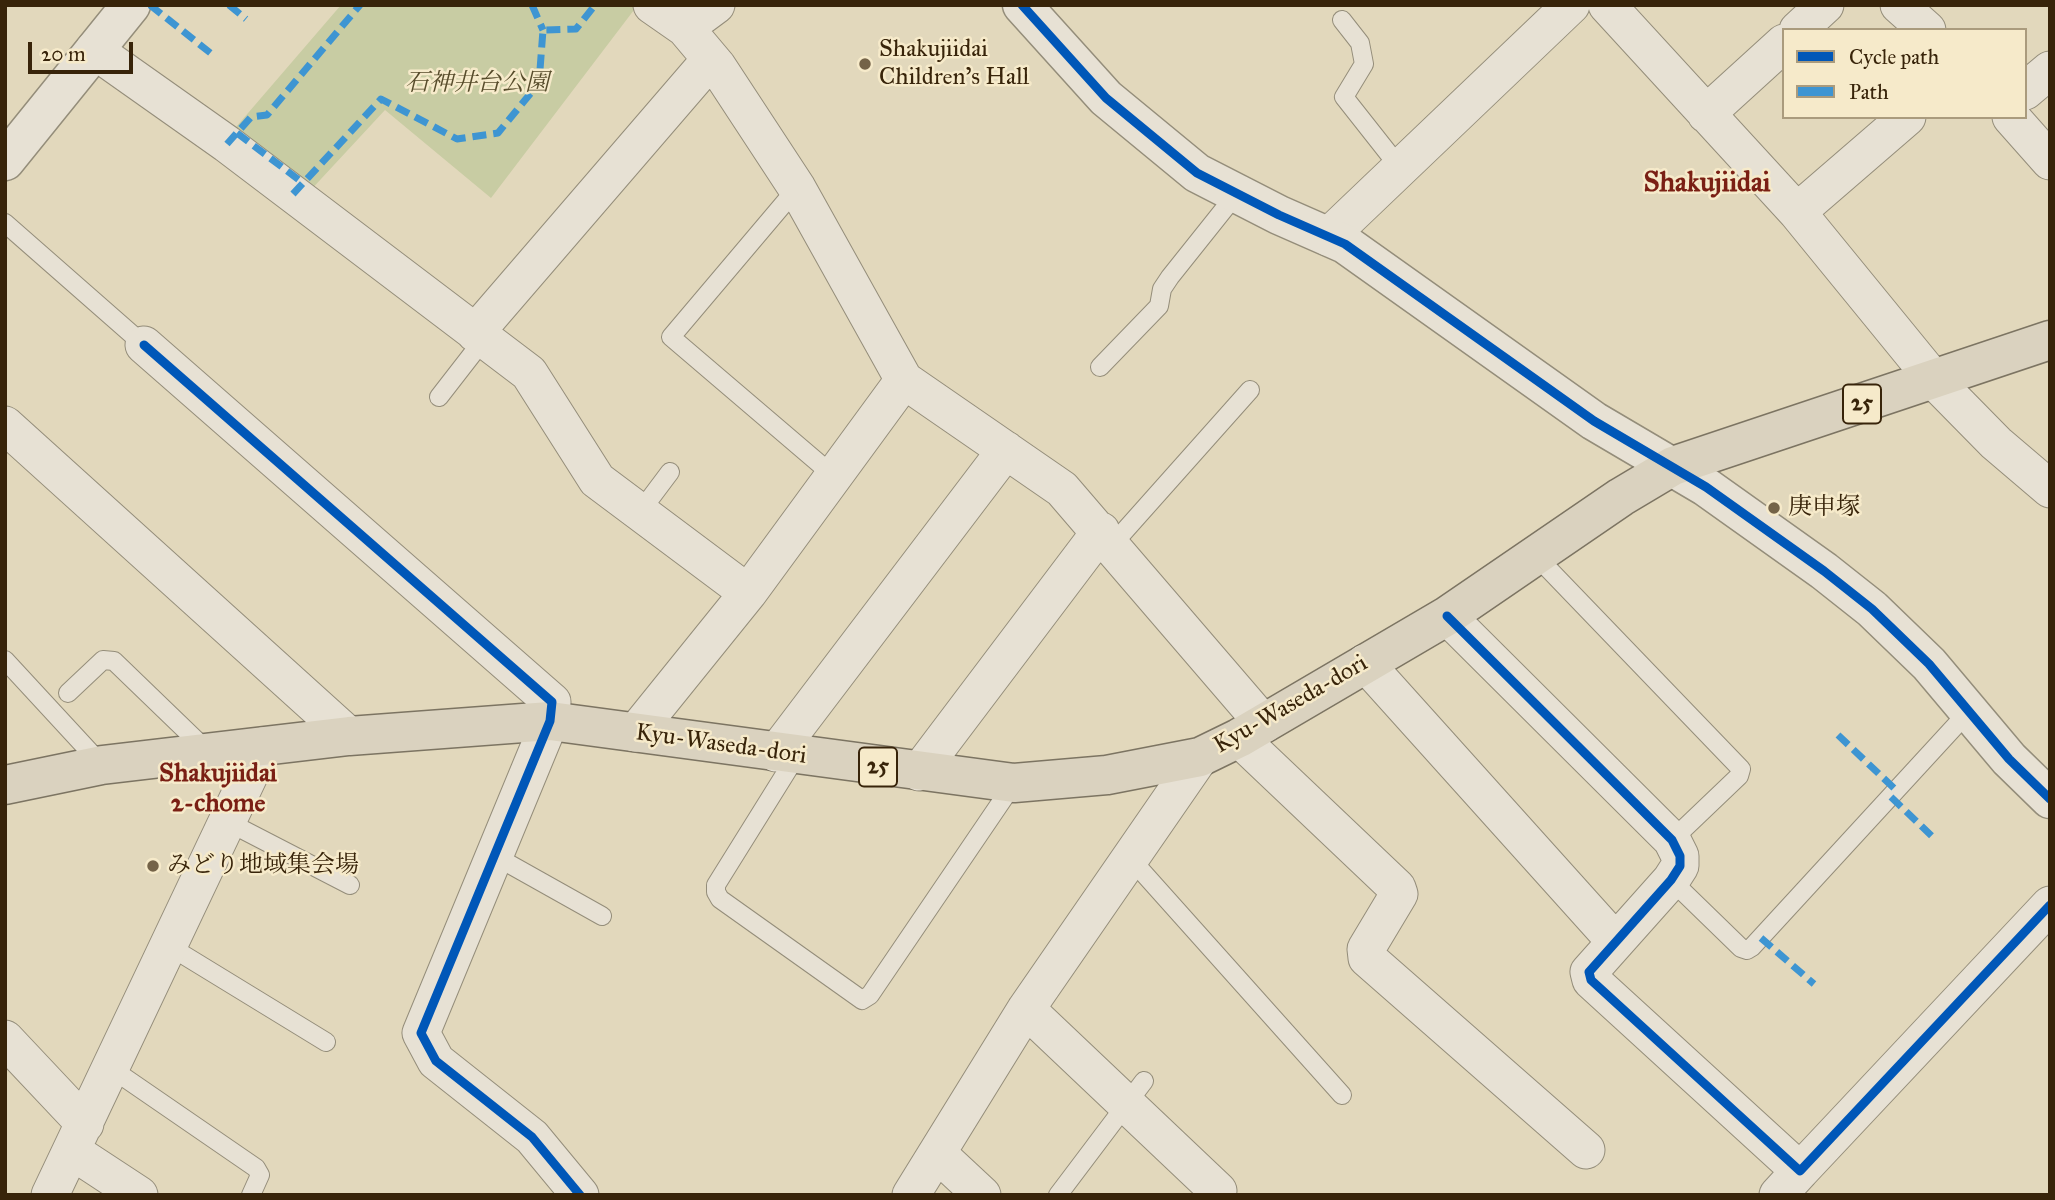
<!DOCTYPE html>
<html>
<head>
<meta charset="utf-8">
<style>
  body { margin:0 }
  #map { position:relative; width:2055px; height:1200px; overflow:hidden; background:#e2d8bc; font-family:"IM FELL Great Primer",serif }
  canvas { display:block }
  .frame { position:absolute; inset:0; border:7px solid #38240a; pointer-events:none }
  .legend { position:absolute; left:1782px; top:28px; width:245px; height:91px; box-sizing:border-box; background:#f6eaca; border:2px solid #aa9b7d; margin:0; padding:9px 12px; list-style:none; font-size:21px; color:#38240a }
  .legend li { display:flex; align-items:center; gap:14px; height:35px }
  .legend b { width:35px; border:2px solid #aa9b7d }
  .scale { position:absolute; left:28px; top:42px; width:105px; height:32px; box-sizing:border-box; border:4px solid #38240a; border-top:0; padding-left:9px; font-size:21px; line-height:24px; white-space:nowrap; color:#38240a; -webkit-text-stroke:5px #f6eaca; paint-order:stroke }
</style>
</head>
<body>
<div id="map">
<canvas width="2055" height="1200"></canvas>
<div class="frame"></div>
<ul class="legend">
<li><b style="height:9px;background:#0057b8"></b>Cycle path</li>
<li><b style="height:9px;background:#3e95d2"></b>Path</li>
</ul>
<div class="scale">20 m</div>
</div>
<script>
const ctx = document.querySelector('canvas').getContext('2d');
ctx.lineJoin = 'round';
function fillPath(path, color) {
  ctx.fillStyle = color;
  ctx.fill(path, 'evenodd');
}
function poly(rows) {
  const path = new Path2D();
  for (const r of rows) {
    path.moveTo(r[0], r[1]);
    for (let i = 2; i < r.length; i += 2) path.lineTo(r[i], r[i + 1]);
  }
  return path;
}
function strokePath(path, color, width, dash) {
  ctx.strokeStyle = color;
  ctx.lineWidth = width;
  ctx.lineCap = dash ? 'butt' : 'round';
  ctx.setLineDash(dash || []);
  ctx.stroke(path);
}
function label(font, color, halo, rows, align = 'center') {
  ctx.font = font + ' "IM FELL Great Primer","Noto Serif JP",serif';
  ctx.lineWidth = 5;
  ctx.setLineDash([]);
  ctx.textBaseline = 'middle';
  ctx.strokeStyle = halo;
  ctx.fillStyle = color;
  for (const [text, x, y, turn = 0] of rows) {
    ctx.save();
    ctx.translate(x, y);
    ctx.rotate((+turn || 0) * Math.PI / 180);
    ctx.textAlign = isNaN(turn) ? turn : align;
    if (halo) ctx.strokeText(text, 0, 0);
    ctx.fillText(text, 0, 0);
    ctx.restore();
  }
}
fillPath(poly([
  [341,5,636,5,637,6,491,198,385,110,308,193,230,134]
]), '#c8cca3');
const service = poly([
  [1342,20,1360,43,1364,64,1344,97,1400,168],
  [797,188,671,337,835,477],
  [5,223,144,345],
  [1100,367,1159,306,1162,289,1170,277,1237,193],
  [439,397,484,339],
  [640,512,670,472],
  [1112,545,1250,390],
  [1536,556,1741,769,1739,776,1672,840],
  [5,660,102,765],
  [68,693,103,660,114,661,200,744,203,753],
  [797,755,716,885,716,892,720,899,862,1000,870,995,1014,783],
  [228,822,350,885],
  [495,856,602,916],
  [1130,858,1342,1095],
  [1671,880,1741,948,1747,950,1752,947,1969,711],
  [169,946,326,1042],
  [112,1069,256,1168,260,1175,251,1195],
  [1058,1195,1144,1081]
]);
const minor = poly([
  [652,5,685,28,717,66,797,188,904,380,1062,489,1264,724],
  [1607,5,1797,212,1935,381,1996,443,2050,489],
  [1899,5,1927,30],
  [685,28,716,5],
  [1798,30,1825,5],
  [94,50,227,144,529,373,597,480,748,593],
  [2025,91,2050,70],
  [1706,114,1784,43],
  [2011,117,2050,161],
  [1797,212,1907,117],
  [1328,237,1571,5],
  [475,333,711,59],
  [144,345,552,702,550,721,421,1033,436,1061,532,1137,580,1195],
  [5,425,349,736],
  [1447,616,1672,840,1680,856,1680,866,1671,880,1589,972,1591,980,1800,1171,2050,905],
  [1365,663,1615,941],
  [635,733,748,593,904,380],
  [1239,738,1397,888,1399,894,1366,949,1367,958,1586,1150],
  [776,753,1006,450],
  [919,772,1101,531],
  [1026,1009,1218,1191,1215,1195],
  [5,1039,85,1124],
  [72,1151,139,1195],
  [938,1154,982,1195],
  [50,1195,263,746],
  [911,1195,1026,1009,1200,757],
  [1778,1195,1800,1171]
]);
const tertiary = poly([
  [1022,5,1106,98,1197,173,1279,215,1345,244,1594,421,1706,487,1824,571,1872,609,1929,664,2009,759,2050,799],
  [5,161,131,5]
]);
const primary = poly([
  [5,785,102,765,349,736,550,721,1014,783,1107,775,1200,757,1239,738,1447,616,1621,497,1673,466,2050,340]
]);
strokePath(service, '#948d7a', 20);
strokePath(minor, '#948d7a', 39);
strokePath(tertiary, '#948d7a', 41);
strokePath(primary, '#7c7462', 41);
strokePath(service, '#e7e1d4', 18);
strokePath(minor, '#e7e1d4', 37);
strokePath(tertiary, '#e7e1d4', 38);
strokePath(primary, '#dad2bf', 38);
strokePath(poly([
  [150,5,213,55],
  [229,5,246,19],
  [532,5,543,30],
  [237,133,303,183],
  [227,144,251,117,267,115,360,5],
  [293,194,381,99,457,139,498,133,539,83,543,30,576,29,595,5],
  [1838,735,1897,791],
  [1891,797,1936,840],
  [1761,938,1814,984]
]), '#3e95d2', 7, [14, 7]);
strokePath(poly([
  [1022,5,1106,98,1197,173,1279,215,1345,244,1594,421,1706,487,1824,571,1872,609,1929,664,2009,759,2050,799],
  [144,345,552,702,550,721,421,1033,436,1061,532,1137,580,1195],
  [1447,616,1672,840,1680,856,1680,866,1671,880,1589,972,1591,980,1800,1171,2050,905]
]), '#0057b8', 9);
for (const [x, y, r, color] of [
  [865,64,7,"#746348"],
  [1774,508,7,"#746348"],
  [153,866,7,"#746348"]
]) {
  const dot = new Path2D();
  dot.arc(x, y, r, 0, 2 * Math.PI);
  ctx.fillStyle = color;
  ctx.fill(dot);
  strokePath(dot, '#f6eaca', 2.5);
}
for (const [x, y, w] of [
  [1862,404,38],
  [878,767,38]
]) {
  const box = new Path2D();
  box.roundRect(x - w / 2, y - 19.5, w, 39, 5);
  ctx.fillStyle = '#f6eaca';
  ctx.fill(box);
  strokePath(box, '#38240a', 2);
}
label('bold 23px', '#38240a', null, [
  ["25",1862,404],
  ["25",878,767]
]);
label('24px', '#38240a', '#f6eaca', [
  ["Shakujiidai",879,50],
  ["Children's Hall",879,78],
  ["庚申塚",1788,508],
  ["みどり地域集会場",167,866]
], 'left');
label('italic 24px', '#574c2b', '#f6eaca', [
  ["石神井台公園",477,84]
]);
label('24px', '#38240a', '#f6eaca', [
  ["Kyu-Waseda-dori",1291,705,-30],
  ["Kyu-Waseda-dori",721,745,8]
]);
label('bold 26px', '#7a1f14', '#f6eaca', [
  ["Shakujiidai",218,775],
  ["2-chome",218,805]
]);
label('bold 28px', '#7a1f14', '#f6eaca', [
  ["Shakujiidai",1707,184]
]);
</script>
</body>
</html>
